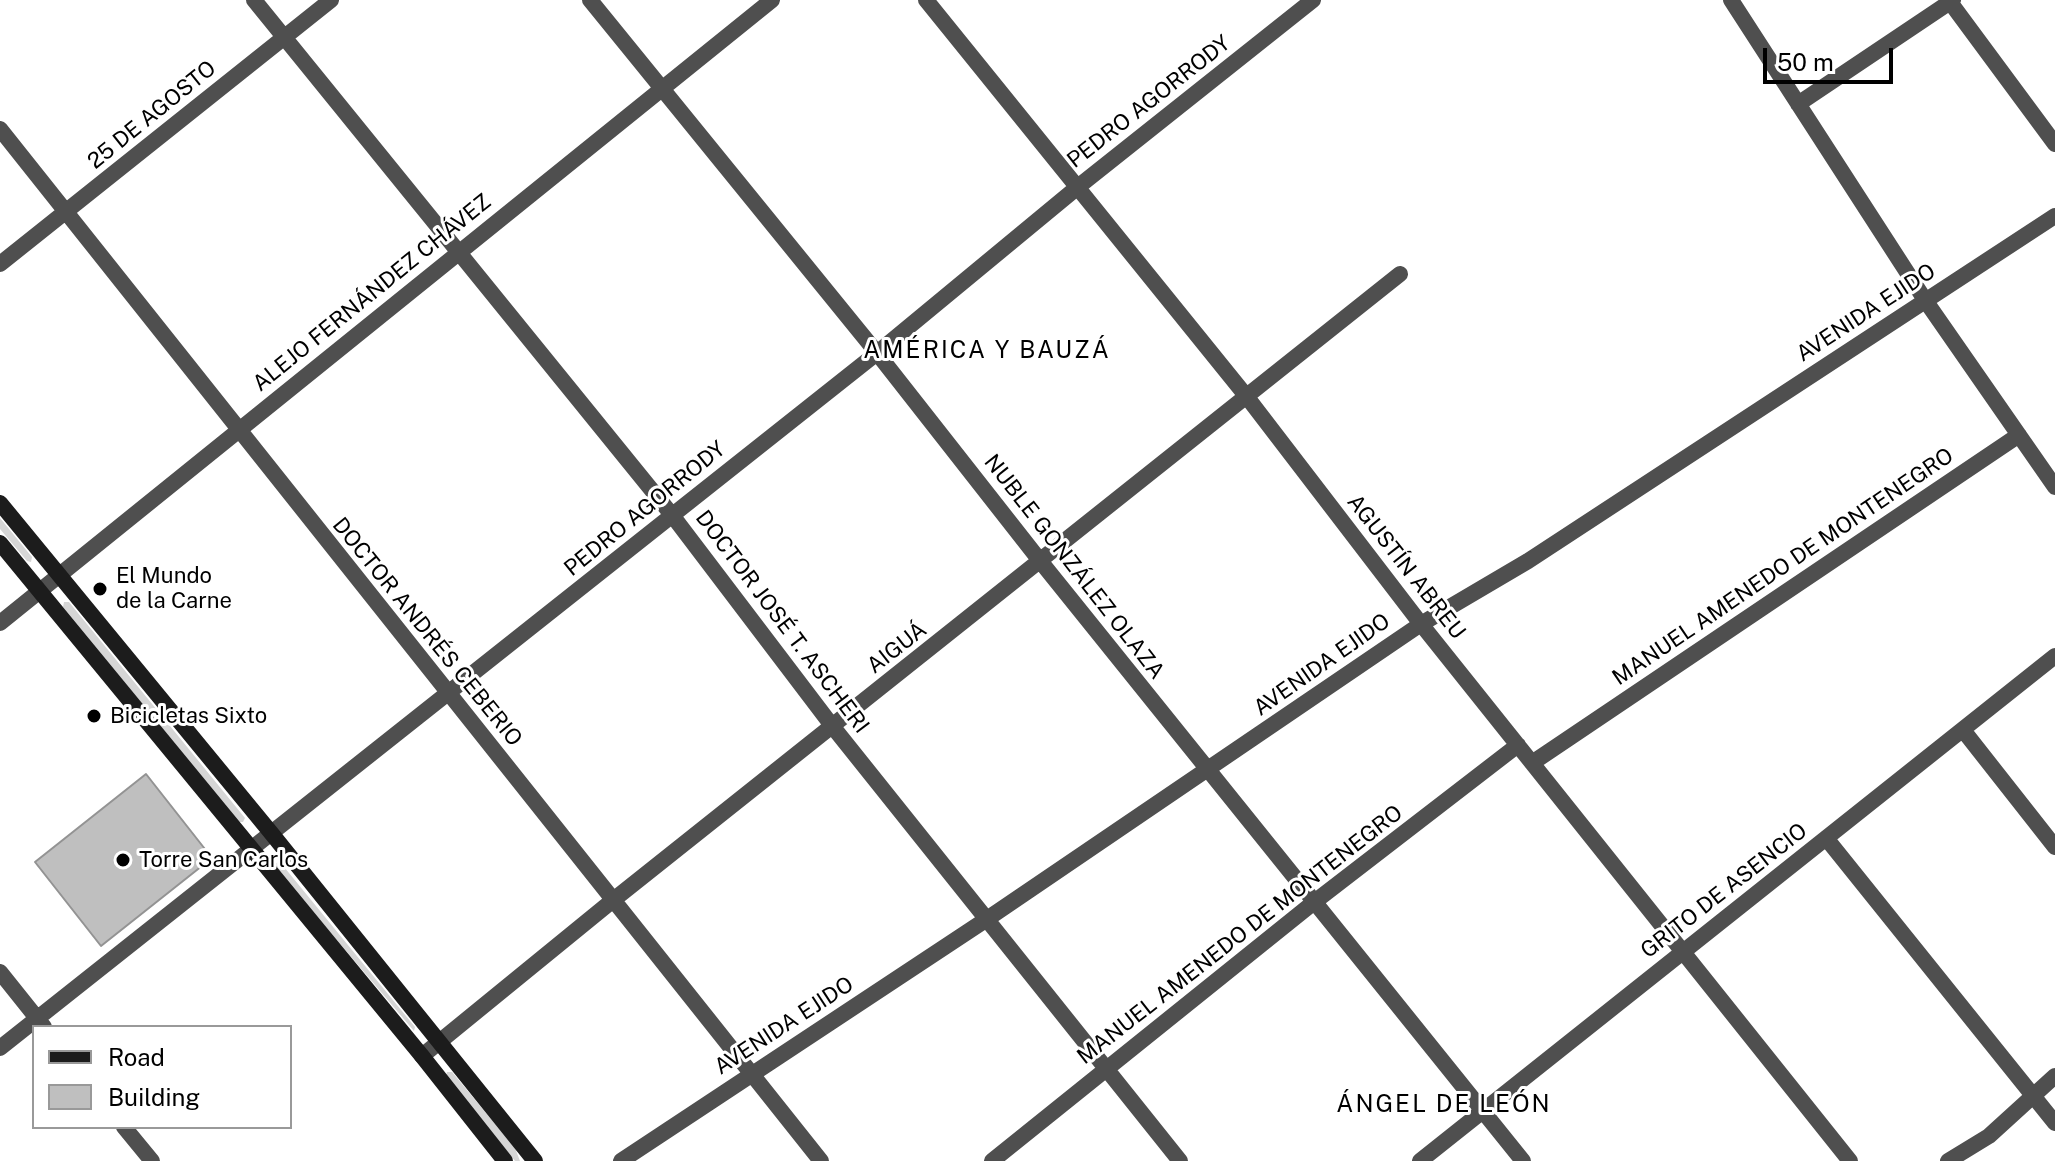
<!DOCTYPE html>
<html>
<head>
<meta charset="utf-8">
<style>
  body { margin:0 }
  #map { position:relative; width:2055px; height:1161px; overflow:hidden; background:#fff; font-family:"Public Sans",sans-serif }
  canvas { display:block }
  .legend { position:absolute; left:32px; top:1025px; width:260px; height:104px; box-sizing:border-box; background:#fff; border:2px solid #999; margin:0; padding:10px 14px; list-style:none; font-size:24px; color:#000 }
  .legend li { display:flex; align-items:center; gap:16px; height:40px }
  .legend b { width:40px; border:2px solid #999 }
  .scale { position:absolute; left:1763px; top:48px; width:130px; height:36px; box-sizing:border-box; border:4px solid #000; border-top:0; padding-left:10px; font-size:24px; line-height:28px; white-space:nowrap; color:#000; -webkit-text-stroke:6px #fff; paint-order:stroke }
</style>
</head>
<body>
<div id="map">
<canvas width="2055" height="1161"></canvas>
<ul class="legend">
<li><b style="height:10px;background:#1c1c1c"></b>Road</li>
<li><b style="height:22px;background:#bfbfbf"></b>Building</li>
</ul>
<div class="scale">50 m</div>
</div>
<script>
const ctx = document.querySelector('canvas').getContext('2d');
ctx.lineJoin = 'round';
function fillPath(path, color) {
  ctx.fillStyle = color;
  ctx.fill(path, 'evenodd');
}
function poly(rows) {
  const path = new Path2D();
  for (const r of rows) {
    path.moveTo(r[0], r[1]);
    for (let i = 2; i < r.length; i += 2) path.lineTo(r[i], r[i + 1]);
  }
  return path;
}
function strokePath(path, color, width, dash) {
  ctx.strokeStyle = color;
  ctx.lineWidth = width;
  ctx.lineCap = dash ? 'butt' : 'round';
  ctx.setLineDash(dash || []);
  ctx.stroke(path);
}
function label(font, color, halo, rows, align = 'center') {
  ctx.font = font + ' "Public Sans",sans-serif';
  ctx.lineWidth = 6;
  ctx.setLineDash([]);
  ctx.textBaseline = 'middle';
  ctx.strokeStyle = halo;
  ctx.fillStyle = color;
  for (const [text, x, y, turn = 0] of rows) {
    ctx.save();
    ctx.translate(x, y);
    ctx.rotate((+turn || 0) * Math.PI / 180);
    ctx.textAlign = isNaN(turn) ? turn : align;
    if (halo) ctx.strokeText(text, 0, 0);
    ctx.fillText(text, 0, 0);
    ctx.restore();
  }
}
fillPath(poly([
  [0,518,32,557,31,562,27,561,0,529],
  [64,602,69,602,245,818,243,822,239,822,63,607],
  [280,862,415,1027,414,1031,275,867,276,863],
  [447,1072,452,1072,515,1148,520,1161,515,1161,446,1076]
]), '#d6d6d6');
const building = poly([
  [146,774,212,858,101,946,35,862,146,774]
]);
fillPath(building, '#bfbfbf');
strokePath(building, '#939393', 2);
strokePath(poly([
  [254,0,672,515,833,727,1180,1161],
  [590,0,877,353,1041,562,1523,1161],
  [926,0,1247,397,1421,624,1850,1161],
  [1731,0,1925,300,2055,487],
  [1950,2,2055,144],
  [1798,104,1953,0],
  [0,129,821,1161],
  [0,264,331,0],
  [0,623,772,0],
  [1963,730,2055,847],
  [1532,763,2019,435],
  [1826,838,2055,1123],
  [0,972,44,1027],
  [0,1048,877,353,1079,186,1313,0],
  [422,1056,612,901,1400,274],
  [124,1127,152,1161],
  [621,1161,987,919,1421,624,1528,561,2055,216],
  [992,1161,1313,903,1518,745],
  [1420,1161,2055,656],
  [1948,1161,1989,1136,2055,1076]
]), '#4f4f4f', 16);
strokePath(poly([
  [0,503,272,834,535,1161],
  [0,543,422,1056,505,1161]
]), '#1c1c1c', 16);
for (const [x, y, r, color] of [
  [100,589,8,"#000"],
  [94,716,8,"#000"],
  [123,860,8,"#000"]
]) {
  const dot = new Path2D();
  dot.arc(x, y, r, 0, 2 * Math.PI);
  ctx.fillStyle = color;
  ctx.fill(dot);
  strokePath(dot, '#fff', 3);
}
label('22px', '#000', '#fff', [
  ["PEDRO AGORRODY",1149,102,-38],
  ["25 DE AGOSTO",152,115,-39],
  ["ALEJO FERNÁNDEZ CHÁVEZ",372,293,-39],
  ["AVENIDA EJIDO",1866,313,-33],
  ["PEDRO AGORRODY",645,509,-39],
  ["NUBLE GONZÁLEZ OLAZA",1074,567,52],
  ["AGUSTÍN ABREU",1406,567,52],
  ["MANUEL AMENEDO DE MONTENEGRO",1783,567,-34],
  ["DOCTOR JOSÉ T. ASCHERI",782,622,53],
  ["DOCTOR ANDRÉS CEBERIO",427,632,51],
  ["AIGUÁ",897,648,-38],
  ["AVENIDA EJIDO",1322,665,-35],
  ["GRITO DE ASENCIO",1724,891,-38],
  ["MANUEL AMENEDO DE MONTENEGRO",1240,935,-38],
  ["AVENIDA EJIDO",784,1026,-33]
]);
label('22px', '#000', '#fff', [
  ["El Mundo",116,576],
  ["de la Carne",116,601],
  ["Bicicletas Sixto",110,716],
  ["Torre San Carlos",139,860]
], 'left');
ctx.letterSpacing = '2px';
label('24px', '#000', '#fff', [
  ["AMÉRICA Y BAUZÁ",987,351],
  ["ÁNGEL DE LEÓN",1444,1105]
]);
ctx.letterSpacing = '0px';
</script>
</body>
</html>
